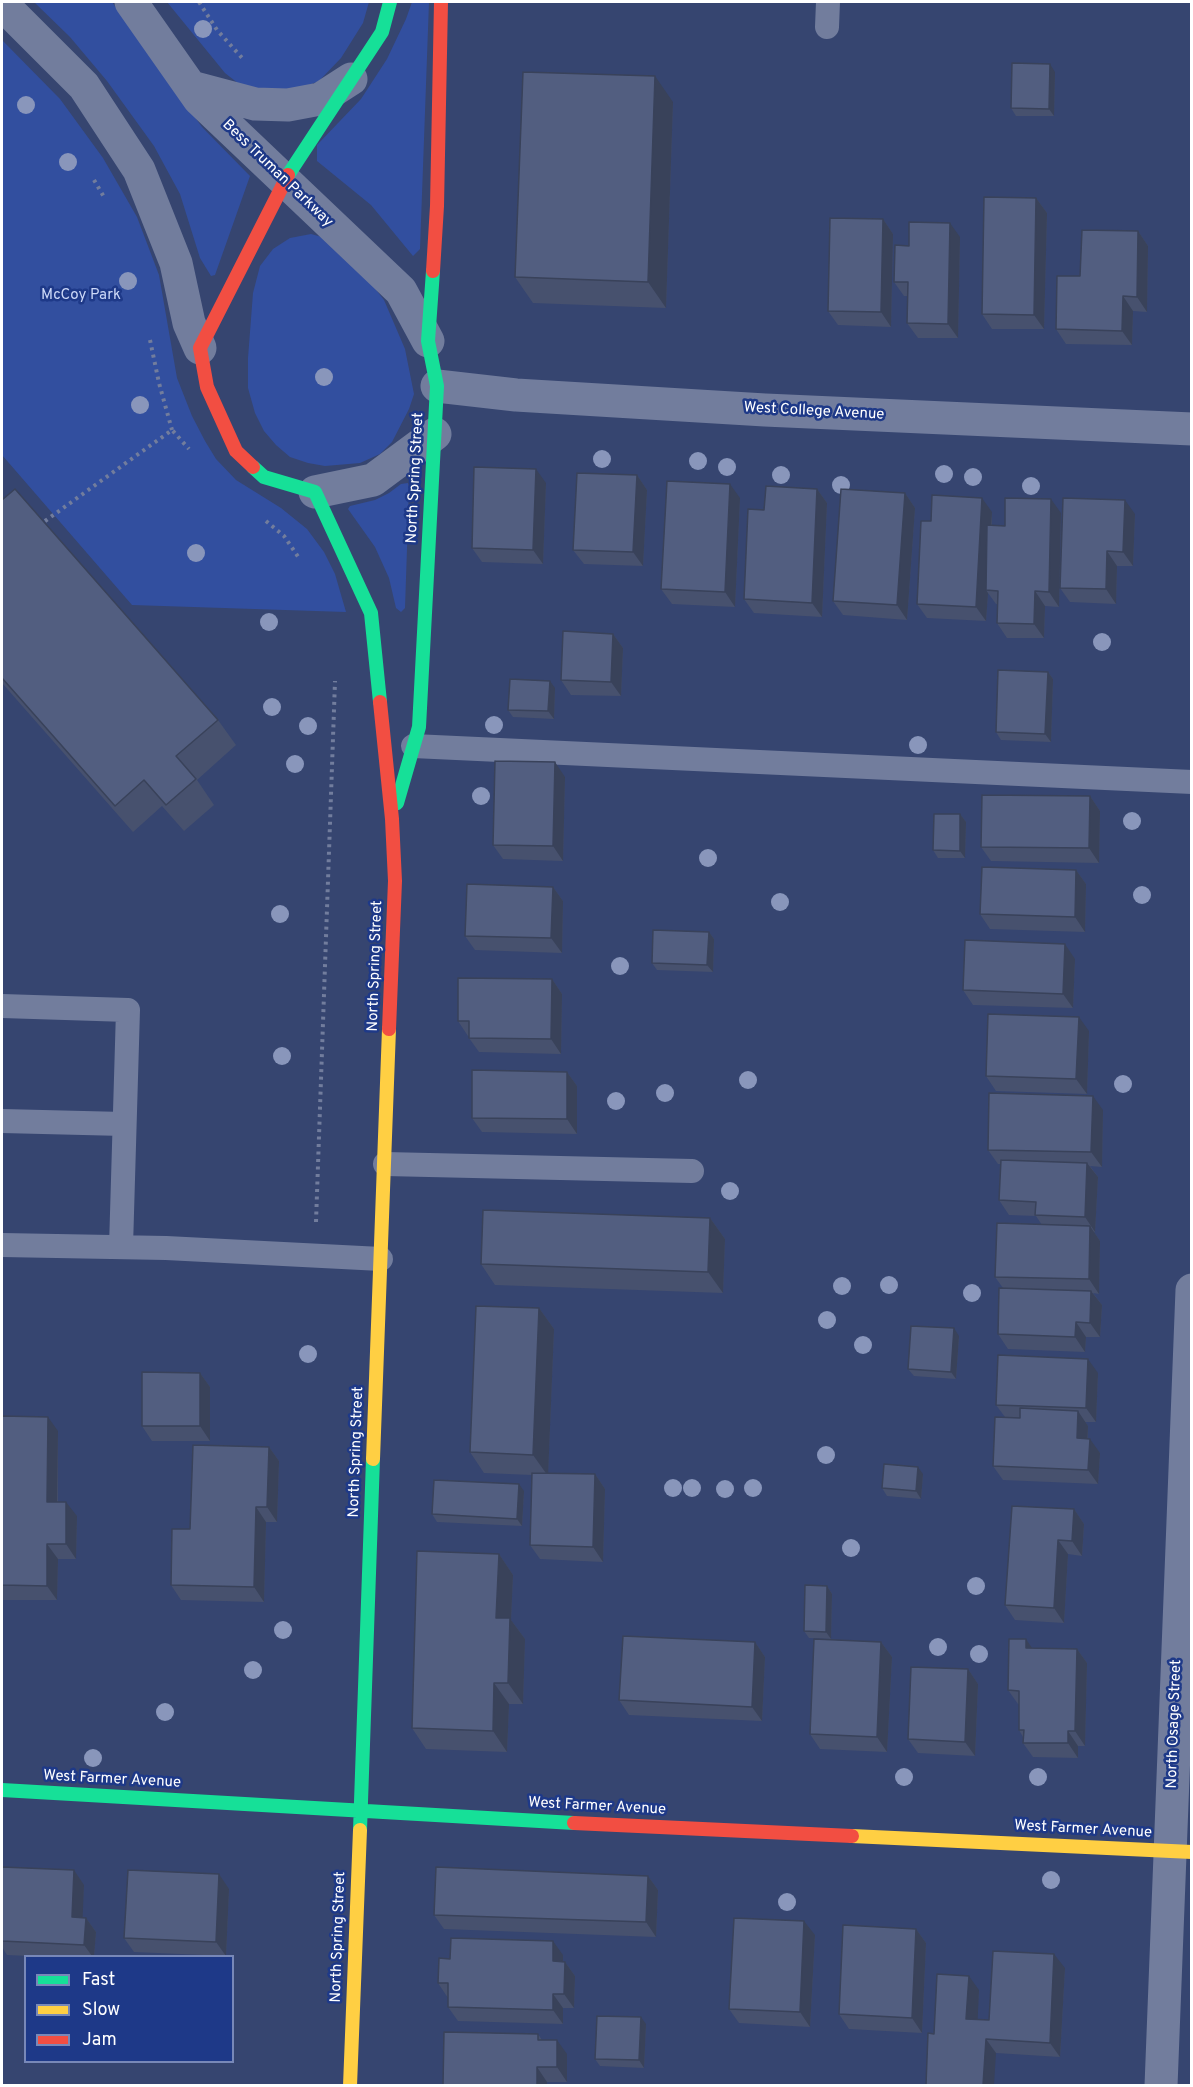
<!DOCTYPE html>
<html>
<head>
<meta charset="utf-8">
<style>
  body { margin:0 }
  #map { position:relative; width:1193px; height:2087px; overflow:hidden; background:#364570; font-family:Overpass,sans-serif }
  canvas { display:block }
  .frame { position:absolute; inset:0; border:3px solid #fff; pointer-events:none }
  .legend { position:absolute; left:24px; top:1955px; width:210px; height:108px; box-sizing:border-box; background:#1e3988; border:2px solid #7888b8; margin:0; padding:8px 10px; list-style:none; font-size:18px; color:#fff }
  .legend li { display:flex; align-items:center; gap:12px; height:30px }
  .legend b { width:30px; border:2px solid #7888b8 }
</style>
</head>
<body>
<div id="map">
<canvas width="1193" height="2087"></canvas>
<div class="frame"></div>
<ul class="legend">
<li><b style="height:8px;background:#16e098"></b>Fast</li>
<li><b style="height:8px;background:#ffcf43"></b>Slow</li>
<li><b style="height:8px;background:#f24e42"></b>Jam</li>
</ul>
</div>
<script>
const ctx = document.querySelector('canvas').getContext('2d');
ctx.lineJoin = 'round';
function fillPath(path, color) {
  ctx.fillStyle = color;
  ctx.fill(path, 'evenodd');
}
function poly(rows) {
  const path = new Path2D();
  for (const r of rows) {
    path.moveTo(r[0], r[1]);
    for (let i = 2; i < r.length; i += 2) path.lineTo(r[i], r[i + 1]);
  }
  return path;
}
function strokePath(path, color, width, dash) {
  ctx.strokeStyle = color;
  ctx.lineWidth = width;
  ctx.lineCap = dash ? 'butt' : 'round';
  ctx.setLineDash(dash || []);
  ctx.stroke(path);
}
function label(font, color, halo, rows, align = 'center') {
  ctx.font = font + ' Overpass,sans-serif';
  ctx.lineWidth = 5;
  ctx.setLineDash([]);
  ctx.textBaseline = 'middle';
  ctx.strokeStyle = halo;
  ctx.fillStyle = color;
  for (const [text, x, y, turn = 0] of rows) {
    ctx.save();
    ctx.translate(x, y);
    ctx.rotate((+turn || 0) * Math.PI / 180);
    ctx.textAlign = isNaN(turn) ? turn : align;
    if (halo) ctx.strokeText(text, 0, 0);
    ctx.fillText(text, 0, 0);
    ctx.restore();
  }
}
fillPath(poly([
  [34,2,112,2,202,127,250,176,215,275,211,276,200,258,180,194,154,146,107,81,70,37],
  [167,2,369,2,363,23,341,58,319,81,294,91,264,91,239,84,225,73],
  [412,2,429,2,420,249,413,256,371,205,317,161,317,145,361,99,387,59,406,19],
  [2,40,60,99,103,158,137,217,159,275,177,378,192,416,205,441,216,459,236,480,281,508,307,529,324,552,335,574,346,612,132,605,2,455],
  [311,234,329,239,346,251,384,300,405,349,414,394,409,409,392,442,380,454,360,463,325,466,308,463,290,457,276,445,264,431,255,413,248,388,248,358,253,293,260,266,273,249,290,238],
  [408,483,409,489,405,608,401,612,396,608,389,578,375,547,348,509,350,506,375,500,389,493,401,484]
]), '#324f9f');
strokePath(poly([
  [199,2,217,30,243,59],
  [94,180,104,197],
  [150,340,159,383,172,430],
  [45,521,172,430,189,449],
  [266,521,284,536,299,558],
  [316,1222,335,681]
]), '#727d9d', 4, [3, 4.5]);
strokePath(poly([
  [827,27,828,2],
  [413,746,1192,782],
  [2,1006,128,1010,121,1247],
  [2,1121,124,1124],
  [385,1164,692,1171],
  [2,1245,166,1248,381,1259]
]), '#727d9d', 24);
strokePath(poly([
  [131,2,199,99,401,291,428,341],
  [2,7,13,15,84,86,139,170,176,263,189,323,200,348],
  [191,87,255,104,288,105,320,99,351,79],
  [437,386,516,395,765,410,1192,429],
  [315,492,373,480,435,434],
  [1161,2086,1192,1290]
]), '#727d9d', 33);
strokePath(poly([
  [288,175,382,32,390,2],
  [253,467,264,477,315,492,371,613,380,702],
  [397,803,419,727,437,386,428,341,433,271],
  [2,1790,574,1823],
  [360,1830,373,1459]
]), '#16e098', 14);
strokePath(poly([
  [373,1459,389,1029],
  [852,1836,1192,1852],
  [350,2086,360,1830]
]), '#ffcf43', 14);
strokePath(poly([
  [433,271,437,206,441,2],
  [253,467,236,451,207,387,200,348,288,175],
  [380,702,392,819,395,881,389,1029],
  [574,1823,852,1836]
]), '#f24e42', 14);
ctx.fillStyle = '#8996bb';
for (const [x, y] of [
  [203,29],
  [26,105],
  [68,162],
  [128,281],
  [324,377],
  [140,405],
  [602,459],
  [698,461],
  [727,467],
  [944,474],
  [781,475],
  [973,477],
  [841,485],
  [1031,486],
  [196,553],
  [269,622],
  [1102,642],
  [272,707],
  [494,725],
  [308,726],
  [918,745],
  [295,764],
  [481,796],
  [1132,821],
  [708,858],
  [1142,895],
  [780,902],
  [280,914],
  [620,966],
  [282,1056],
  [748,1080],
  [1123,1084],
  [665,1093],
  [616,1101],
  [730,1191],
  [889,1285],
  [842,1286],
  [972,1293],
  [827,1320],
  [863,1345],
  [308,1354],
  [826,1455],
  [673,1488],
  [692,1488],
  [753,1488],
  [725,1489],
  [851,1548],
  [976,1586],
  [283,1630],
  [938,1647],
  [979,1654],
  [253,1670],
  [165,1712],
  [93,1758],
  [904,1777],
  [1038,1777],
  [1051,1880],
  [787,1902]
]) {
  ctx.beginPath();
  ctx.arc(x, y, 9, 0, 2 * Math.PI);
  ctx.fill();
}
fillPath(poly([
  [1055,72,1054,116,1016,116,1011,108],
  [673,102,666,308,533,303,515,277],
  [1036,198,1047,213,1044,329,992,329,982,314],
  [883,219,893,234,891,327,838,325,828,311],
  [1138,231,1148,246,1147,312,1133,311,1132,345,1066,344,1056,329,1080,276],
  [960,237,958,338,918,338,907,323,908,296,904,296,894,282,909,246],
  [637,475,647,490,643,566,584,564,573,550],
  [546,483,543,564,482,562,472,548],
  [817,489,827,503,822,617,754,613,744,599,764,510],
  [905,493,915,508,907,620,843,615,833,601],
  [740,498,735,607,672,604,661,589],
  [2,500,218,720,236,745,197,780,214,805,184,831,162,806,133,832,2,683],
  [992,512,992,525,1005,526,1061,513,1059,607,1045,606,1044,638,1007,638,997,623,998,604,996,604,988,593,986,621,927,618,917,604,931,521],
  [1135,514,1133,566,1117,566,1116,604,1070,602,1060,588],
  [613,634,623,648,621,696,571,695,561,680],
  [1048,672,1053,679,1051,742,1001,740,996,732],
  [555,688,554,719,513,717,508,710],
  [565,777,563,861,503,859,493,845],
  [1090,796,1100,811,1099,863,991,861,981,847],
  [960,814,966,822,965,858,938,858,933,850],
  [1076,870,1086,884,1085,932,990,929,980,914],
  [553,887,563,901,562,953,475,950,465,936],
  [709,932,714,939,713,972,657,970,652,963],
  [1075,959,1073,1008,973,1005,963,990],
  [552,979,562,994,561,1054,479,1052,469,1038,469,1036,468,1036,458,1021],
  [1089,1031,1087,1094,996,1091,986,1076],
  [567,1072,577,1086,577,1134,482,1132,472,1118],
  [1103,1110,1102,1167,1090,1166,1098,1177,1095,1232,1094,1232,1100,1241,1099,1294,1093,1293,1102,1305,1100,1337,1086,1337,1085,1352,1008,1349,998,1334,1003,1288,995,1277,1042,1225,1036,1216,1009,1215,999,1200,1000,1164,998,1164,988,1150],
  [710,1218,725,1239,723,1293,495,1285,481,1264],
  [539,1308,554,1329,548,1473,595,1474,605,1489,603,1562,540,1559,530,1545,532,1475,484,1473,470,1452],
  [959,1336,956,1379,914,1376,908,1369],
  [200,1373,210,1387,210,1441,152,1441,142,1426],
  [1098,1373,1096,1422,1085,1422,1088,1426,1088,1439,1100,1453,1098,1484,1003,1480,993,1466,1005,1417,996,1405],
  [2,1416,58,1431,58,1502,77,1516,76,1559,58,1559,57,1600,2,1600],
  [269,1447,279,1461,277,1522,266,1522,264,1602,181,1600,171,1585],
  [923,1474,921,1499,887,1496,882,1488],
  [524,1491,522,1526,437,1522,432,1514],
  [1074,1509,1084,1524,1082,1556,1068,1554,1064,1623,1015,1620,1005,1605],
  [499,1554,513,1575,511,1620,525,1639,523,1704,509,1704,507,1752,426,1749,412,1728],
  [827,1586,832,1594,831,1639,809,1638,804,1631],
  [755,1642,765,1657,762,1721,629,1715,619,1700],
  [881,1642,892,1657,887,1752,820,1749,810,1734],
  [1031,1648,1077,1649,1087,1663,1085,1746,1078,1746,1078,1758,1033,1757,1023,1743,1023,1737,1019,1730,1019,1704,1018,1704,1008,1690],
  [968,1669,978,1684,975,1756,918,1753,908,1739],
  [2,1867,84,1885,82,1918,86,1918,96,1932,94,1956,29,1956,7,1955,2,1947],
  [648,1876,658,1890,656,1937,444,1929,434,1915],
  [229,1889,226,1956,134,1952,124,1938],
  [916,1929,926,1943,922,2033,849,2029,839,2014],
  [815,1935,810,2027,739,2023,729,2009],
  [563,1955,563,1962,565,1962,575,1976,574,2008,563,2008,563,2024,458,2021,448,2007,448,1998,438,1983,450,1959],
  [1065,1968,1060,2057,996,2053,934,2034,979,1990,977,2020,989,2020],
  [646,2024,644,2068,600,2066,595,2059],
  [538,2034,542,2040,567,2054,567,2082,547,2082,547,2085,443,2085]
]), '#47516e');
fillPath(poly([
  [1050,64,1055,72,1054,116,1049,109],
  [655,76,673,102,666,308,648,282],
  [1036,198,1047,213,1044,329,1034,315],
  [883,219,893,234,891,327,881,312],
  [950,223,960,237,958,338,948,324],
  [1138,231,1148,246,1147,312,1137,297],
  [1123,296,1133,311,1132,345,1122,331],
  [536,469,546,483,543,564,533,550],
  [637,475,647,490,643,566,633,552],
  [730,484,740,498,735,607,725,592],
  [817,489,827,503,822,617,812,603],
  [905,493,915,508,907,620,897,605],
  [982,498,992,512,988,590,986,590,988,593,986,621,976,607],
  [1051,499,1061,513,1059,607,1049,592],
  [1125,500,1135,514,1133,566,1123,552],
  [1107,551,1117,566,1116,604,1106,589],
  [1035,591,1045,606,1044,638,1034,624],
  [613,634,623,648,621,696,611,682],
  [1048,672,1053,679,1051,742,1045,734],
  [550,681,555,688,554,719,548,711],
  [555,762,565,777,563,861,553,846],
  [1090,796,1100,811,1099,863,1089,848],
  [960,814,966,822,965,858,960,851],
  [1076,870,1086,884,1085,932,1075,917],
  [553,887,563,901,562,953,551,938],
  [709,932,714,939,713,972,707,965],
  [1065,944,1075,959,1073,1008,1063,994],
  [552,979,562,994,561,1054,551,1039],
  [1079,1017,1089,1031,1087,1094,1076,1079],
  [567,1072,577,1086,577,1134,567,1119],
  [1093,1096,1103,1110,1102,1167,1091,1152],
  [1087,1163,1098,1177,1095,1232,1085,1217],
  [710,1218,725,1239,723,1293,708,1272],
  [1090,1226,1100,1241,1099,1294,1089,1279],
  [1091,1291,1102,1305,1100,1337,1090,1323],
  [539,1308,554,1329,548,1476,533,1455],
  [1076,1322,1086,1337,1085,1352,1075,1337],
  [954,1328,959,1336,956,1379,951,1372],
  [1088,1359,1098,1373,1096,1422,1086,1408],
  [200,1373,210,1387,210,1441,200,1426],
  [1078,1411,1088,1426,1087,1453,1077,1438],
  [48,1417,58,1431,57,1516,47,1502],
  [1090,1439,1100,1453,1098,1484,1088,1470],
  [269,1447,279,1461,277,1522,267,1507],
  [918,1467,923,1474,921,1499,916,1491],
  [595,1474,605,1489,603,1562,593,1547],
  [519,1484,524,1491,522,1526,517,1519],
  [66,1502,77,1516,76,1559,66,1544],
  [256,1507,266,1522,264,1602,254,1587],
  [1074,1509,1084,1524,1082,1556,1072,1541],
  [1058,1540,1068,1554,1064,1623,1054,1608],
  [47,1544,58,1559,57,1600,47,1586],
  [499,1554,513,1575,511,1620,525,1639,523,1704,508,1683,496,1618],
  [827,1586,832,1594,831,1639,826,1632],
  [1026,1639,1036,1654,1026,1648],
  [755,1642,765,1657,762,1721,752,1707],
  [881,1642,892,1657,887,1752,877,1737],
  [1077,1649,1087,1663,1085,1746,1075,1731],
  [968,1669,978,1684,975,1756,965,1742],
  [494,1683,509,1704,507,1752,493,1731],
  [1068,1731,1078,1746,1078,1758,1068,1743],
  [74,1870,84,1885,82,1932,72,1917],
  [219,1874,229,1889,226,1956,216,1942],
  [648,1876,658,1890,656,1937,646,1922],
  [86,1918,96,1932,94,1956,92,1956,84,1945],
  [804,1921,815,1935,810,2027,800,2012],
  [916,1929,926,1943,922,2033,912,2018],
  [553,1941,563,1955,563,1975,553,1961],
  [1054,1954,1065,1968,1060,2057,1050,2043],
  [565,1962,575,1976,574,2008,564,1994],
  [969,1976,979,1990,977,2033,966,2019],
  [553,1994,563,2008,563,2024,553,2010],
  [641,2017,646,2024,644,2068,639,2060],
  [986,2039,996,2053,994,2085,983,2085],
  [557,2040,567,2054,567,2082,557,2067],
  [537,2067,547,2082,547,2085,537,2085]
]), '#39425a');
const building = poly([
  [1012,63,1050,64,1049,109,1011,108,1012,63],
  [523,72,655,76,648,282,515,277,523,72],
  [984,197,1036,198,1034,315,982,314,984,197],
  [830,218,883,219,881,312,828,311,830,218],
  [909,222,950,223,948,324,907,323,908,282,894,282,895,245,909,246,909,222],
  [1082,230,1138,231,1137,297,1123,296,1122,331,1056,329,1057,276,1080,276,1082,230],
  [474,467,536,469,533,550,472,548,474,467],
  [577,473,637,475,633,552,573,550,577,473],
  [667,481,730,484,725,592,661,589,667,481],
  [766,486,817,489,812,603,744,599,748,509,764,510,766,486],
  [15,489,218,720,176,756,196,779,166,805,144,780,115,806,2,678,2,500,15,489],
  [841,489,905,493,897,605,833,601,841,489],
  [932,495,982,498,976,607,917,604,921,521,931,521,932,495],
  [1005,498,1051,499,1049,592,1035,591,1034,624,997,623,998,591,986,590,987,525,1005,526,1005,498],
  [1063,498,1125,500,1123,552,1107,551,1106,589,1060,588,1063,498],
  [563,631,613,634,611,682,561,680,563,631],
  [998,670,1048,672,1045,734,996,732,998,670],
  [510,679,550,681,548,711,508,710,510,679],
  [495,761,555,762,553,846,493,845,495,761],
  [982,795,1090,796,1089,848,981,847,982,795],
  [934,814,960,814,960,851,933,850,934,814],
  [982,867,1076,870,1075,917,980,914,982,867],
  [467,884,553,887,551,938,465,936,467,884],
  [653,930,709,932,707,965,652,963,653,930],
  [965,940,1065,944,1063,994,963,990,965,940],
  [458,978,552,979,551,1039,469,1038,469,1021,458,1021,458,978],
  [988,1014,1079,1017,1076,1079,986,1076,988,1014],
  [472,1070,567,1072,567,1119,472,1118,472,1070],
  [989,1093,1093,1096,1091,1152,988,1150,989,1093],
  [1001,1160,1087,1163,1085,1217,1035,1215,1036,1202,999,1200,1001,1160],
  [483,1210,710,1218,708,1272,481,1264,483,1210],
  [997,1223,1090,1226,1089,1279,995,1277,997,1223],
  [999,1288,1091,1291,1090,1323,1076,1322,1075,1337,998,1334,999,1288],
  [476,1306,539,1308,533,1455,470,1452,476,1306],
  [911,1326,954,1328,951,1372,908,1369,911,1326],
  [998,1355,1088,1359,1086,1408,996,1405,998,1355],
  [142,1372,200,1373,200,1426,142,1426,142,1372],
  [1020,1408,1078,1411,1077,1438,1090,1439,1088,1470,993,1466,995,1417,1020,1418,1020,1408],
  [2,1416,48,1417,47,1502,66,1502,66,1544,47,1544,47,1586,2,1585,2,1416],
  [193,1445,269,1447,267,1507,256,1507,254,1587,171,1585,172,1529,190,1529,193,1445],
  [884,1464,918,1467,916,1491,882,1488,884,1464],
  [532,1473,595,1474,593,1547,530,1545,532,1473],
  [434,1480,519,1484,517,1519,432,1514,434,1480],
  [1012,1506,1074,1509,1072,1541,1058,1540,1054,1608,1005,1605,1012,1506],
  [417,1551,499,1554,496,1618,510,1618,508,1683,494,1683,493,1731,412,1728,417,1551],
  [805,1585,827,1586,826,1632,804,1631,805,1585],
  [623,1636,755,1642,752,1707,619,1700,623,1636],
  [814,1639,881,1642,877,1737,810,1734,814,1639],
  [1009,1639,1026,1639,1026,1648,1077,1649,1075,1731,1068,1731,1068,1743,1023,1743,1024,1730,1019,1730,1019,1691,1008,1690,1009,1639],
  [911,1667,968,1669,965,1742,908,1739,911,1667],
  [2,1867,74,1870,72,1917,86,1918,84,1945,2,1941,2,1867],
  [436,1867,648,1876,646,1922,434,1915,436,1867],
  [128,1870,219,1874,216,1942,124,1938,128,1870],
  [734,1918,804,1921,800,2012,729,2009,734,1918],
  [843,1925,916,1929,912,2018,839,2014,843,1925],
  [451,1938,553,1941,553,1961,565,1962,564,1994,553,1994,553,2010,448,2007,448,1983,438,1983,439,1958,450,1959,451,1938],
  [993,1951,1054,1954,1050,2043,986,2039,983,2085,926,2085,928,2033,934,2034,937,1974,969,1976,966,2019,989,2020,993,1951],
  [597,2016,641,2017,639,2060,595,2059,597,2016],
  [444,2032,538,2034,538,2040,557,2040,557,2067,537,2067,537,2085,443,2085,444,2032]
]);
fillPath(building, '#525e80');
strokePath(building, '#39425a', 1.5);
label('15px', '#fff', '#1e3988', [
  ["Bess Truman Parkway",277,174,44],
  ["West College Avenue",814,412,3],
  ["North Spring Street",416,478,-87],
  ["North Spring Street",376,966,-88],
  ["North Spring Street",357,1452,-88],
  ["North Osage Street",1175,1724,-88],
  ["West Farmer Avenue",112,1780,3],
  ["West Farmer Avenue",597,1807,3],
  ["West Farmer Avenue",1083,1830,3],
  ["North Spring Street",339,1937,-88]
]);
label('15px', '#cdd9f8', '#1e3988', [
  ["McCoy Park",81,296]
]);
</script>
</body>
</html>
